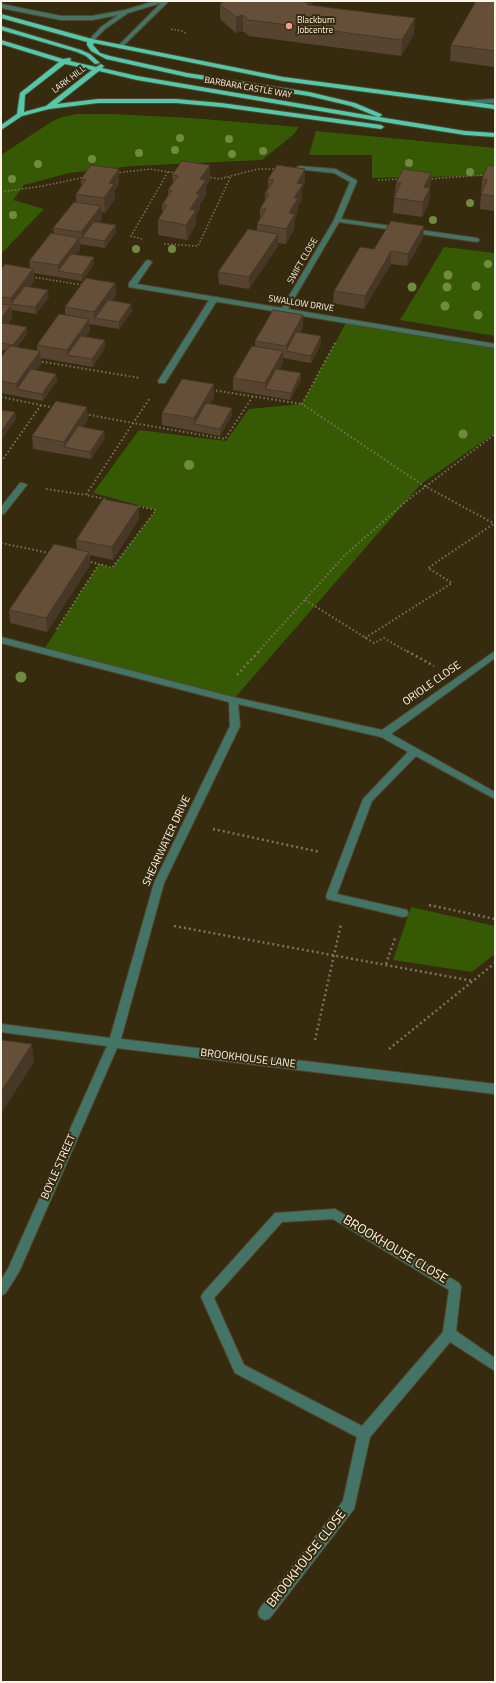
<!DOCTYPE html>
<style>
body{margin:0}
#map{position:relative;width:496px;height:1683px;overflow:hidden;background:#362a0f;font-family:"Titillium Web",sans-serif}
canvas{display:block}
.frame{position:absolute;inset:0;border:2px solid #fcf4e4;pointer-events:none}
</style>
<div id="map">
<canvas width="496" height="1683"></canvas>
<div class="frame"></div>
</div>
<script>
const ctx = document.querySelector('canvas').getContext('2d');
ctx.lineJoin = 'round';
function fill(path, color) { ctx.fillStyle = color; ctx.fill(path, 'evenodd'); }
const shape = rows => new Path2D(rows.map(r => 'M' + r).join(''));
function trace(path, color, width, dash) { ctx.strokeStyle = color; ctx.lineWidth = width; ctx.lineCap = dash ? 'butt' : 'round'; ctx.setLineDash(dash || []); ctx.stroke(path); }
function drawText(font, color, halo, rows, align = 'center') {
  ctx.font = font + ' "Titillium Web",sans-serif'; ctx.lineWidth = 4; ctx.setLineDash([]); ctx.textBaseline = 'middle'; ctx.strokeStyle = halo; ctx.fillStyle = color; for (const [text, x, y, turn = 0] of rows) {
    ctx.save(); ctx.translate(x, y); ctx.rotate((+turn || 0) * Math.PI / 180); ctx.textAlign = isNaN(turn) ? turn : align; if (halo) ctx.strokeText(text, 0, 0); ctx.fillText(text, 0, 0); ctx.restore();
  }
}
fill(shape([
 [77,114,110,114,191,118,299,127,293,135,262,160,132,166,69,173,24,185,13,200,44,209,1,254,1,155,51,122,62,117],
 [316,131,495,148,495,177,485,176,372,178,372,155,309,155],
 [444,247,495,253,495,336,400,320],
 [347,321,495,346,495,433,421,484,233,700,43,651,99,564,112,568,156,510,93,493,139,430,226,441,249,409,302,404],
 [411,907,495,926,495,954,472,972,393,960]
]), '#365a04');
const service = shape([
 [211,297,217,297,218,299,165,383,159,383,158,381,211,297]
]);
const minor = shape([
 [155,1,169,1,120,49,117,47,161,3,128,13,105,29,91,43,88,41,101,27,118,15,92,20,61,20,1,8,1,4,61,16,92,16,125,10,155,1],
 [495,99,495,103,461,105,458,103,461,101,495,99],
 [299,166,335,169,356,180,357,181,341,219,477,238,480,240,477,242,339,222,288,309,495,344,495,348,129,287,129,283,146,261,148,260,152,262,137,284,282,308,334,220,350,182,334,173,297,169,296,168,299,166],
 [20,483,23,483,27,485,4,514,1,514,1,507,20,483],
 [1,637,233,697,382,730,495,651,495,658,391,734,495,792,495,799,416,756,372,801,337,894,407,910,408,913,407,916,403,917,331,900,327,899,326,896,363,799,408,752,381,737,238,704,240,726,164,883,121,1039,495,1084,495,1094,117,1048,19,1272,5,1294,1,1295,1,1280,8,1269,107,1046,1,1032,1,1024,110,1038,154,883,230,726,229,702,1,643,1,637],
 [335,1209,459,1283,461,1287,456,1331,495,1358,495,1371,450,1342,370,1437,354,1509,270,1618,265,1620,260,1618,258,1613,260,1608,343,1501,357,1437,235,1373,201,1297,203,1293,275,1213,335,1209],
 [333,1219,449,1290,443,1332,362,1426,244,1365,214,1298,282,1222,333,1219]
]);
const trunk = shape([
 [1,14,92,39,283,77,495,105,495,109,283,81,94,43,93,45,100,53,110,56,187,73,309,92,355,103,381,114,382,115,379,117,465,131,495,133,495,137,465,135,396,124,137,80,99,71,57,104,98,99,176,99,221,103,381,125,384,127,381,129,221,107,176,103,98,103,49,109,22,116,1,130,1,125,17,114,20,93,59,62,1,44,1,40,63,59,70,58,71,59,70,61,96,67,101,64,104,66,102,68,137,76,378,117,351,106,309,96,187,77,106,59,91,51,87,45,87,42,1,18,1,14],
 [65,64,92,70,46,106,24,112,25,95,65,64],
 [1,26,81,50,90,54,100,63,95,64,86,56,77,52,1,30,1,26]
]);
trace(service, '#52462d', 2);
trace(minor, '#52462d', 2);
trace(trunk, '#52462d', 2);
trace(shape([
 [171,29,182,31,187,34],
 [116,173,150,169,176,173],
 [207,177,219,179,258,169,277,169],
 [428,179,485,175],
 [378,180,401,179],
 [1,192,43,186,85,177],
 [142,239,131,236,168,172],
 [164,244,198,246,231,176],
 [32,277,83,285]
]), '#7d735c', 1.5, [1.5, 2]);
trace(shape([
 [335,343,302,404,421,484,495,524],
 [38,361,140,378],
 [212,390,302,404],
 [1,397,55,408],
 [85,414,133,423,150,398],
 [1,462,41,405],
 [46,489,86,495],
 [105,499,86,495,133,423,225,439,253,396],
 [1,543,49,553],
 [87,561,99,564],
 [305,600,374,643,384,638,408,652],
 [57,629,99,564,112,568,156,510,137,506],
 [365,638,452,583,428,568,495,523],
 [258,652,345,555,409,499,495,434]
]), '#7d735c', 2, [1.5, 2.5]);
trace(shape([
 [407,651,434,666],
 [237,675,259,651],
 [213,829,320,852],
 [429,905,495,919],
 [174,926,473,981],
 [386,964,395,938],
 [315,1040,341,924],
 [389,1049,495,963]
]), '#7d735c', 2.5, [2, 3]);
fill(service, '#447465');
fill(minor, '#447465');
fill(trunk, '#52c9aa');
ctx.fillStyle = '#708a40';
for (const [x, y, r] of [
 [180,138,4],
 [229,139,4],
 [175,150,4],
 [263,151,4],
 [139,153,4],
 [232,154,4],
 [92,159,4],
 [409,163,4],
 [38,164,4],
 [470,172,4],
 [12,179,4],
 [470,203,4],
 [13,215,4],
 [433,220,4],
 [136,249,4],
 [172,249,4],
 [488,264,4],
 [448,275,4.5],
 [476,286,4.5],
 [412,287,4.5],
 [447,287,4.5],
 [445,306,4.5],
 [478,315,4.5],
 [463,434,4.5],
 [189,465,5],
 [21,677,5.5]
]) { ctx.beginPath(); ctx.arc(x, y, r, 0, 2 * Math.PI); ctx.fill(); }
fill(shape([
 [495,1,495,67,450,61,451,45],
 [221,2,312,5,414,34,401,56,249,36,243,31,236,33,220,19,220,4,221,4],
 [495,166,495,211,480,209,482,179],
 [119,169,119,184,114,191,115,199,105,213,101,212,102,218,99,222,116,225,116,232,105,248,79,244,80,250,76,255,94,264,82,281,34,273,34,281,30,287,49,297,36,314,12,310,12,318,8,324,27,327,27,334,17,347,37,351,37,345,65,315,65,307,115,283,116,295,112,301,132,311,119,329,89,324,90,331,86,337,105,340,105,347,93,367,41,358,41,364,36,370,56,374,57,381,43,401,1,393,1,357,6,351,1,350,1,269,30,269,29,261,54,234,53,228,76,202,76,194,81,186,81,179],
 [305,169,305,184,302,188,302,199,298,206,297,213,295,218,294,229,286,244,278,243,278,246,249,289,219,284,218,272,257,230,257,224,260,219,260,209,265,200,265,193,268,189,268,179],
 [431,173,429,203,422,217,393,213,396,183],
 [172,175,210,180,206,186,206,195,200,204,200,209,196,216,196,225,187,240,158,235,158,220,162,214,162,205,168,195,168,190,173,183],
 [423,238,407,266,391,264,364,309,333,303,334,291,374,249],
 [303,315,303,327,300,333,321,344,311,363,283,358,283,363,279,369,301,380,290,400,233,390,233,378,255,346,255,341],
 [214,397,210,404,232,415,220,436,162,425,162,413],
 [88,419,83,427,105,438,91,459,33,449,32,436],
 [139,506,139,519,113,560,90,555,90,565,47,632,10,623,9,610,77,549,76,540]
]), '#574430');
fill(shape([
 [311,1,313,1,312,16,305,2],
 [243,15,243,31,236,33,236,17],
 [415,18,414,34,401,56,402,40],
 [210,165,210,180,206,186,206,195,200,204,200,209,196,216,196,225,187,240,186,225,190,209,196,194,200,179],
 [119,169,119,184,114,191,115,199,105,213,104,198,109,183],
 [305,169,305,184,302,188,302,199,298,206,297,213,295,218,294,229,286,244,286,229,289,213,294,198,297,183],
 [431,173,429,203,422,217,424,187],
 [101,206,102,218,87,238,82,237,82,244,81,232],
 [116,225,116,232,105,248,104,241],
 [424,226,423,238,407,266,408,254],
 [278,234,278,246,249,289,249,277],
 [79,238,80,250,63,272,58,271,59,278,58,265],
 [391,251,391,264,364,309,365,296],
 [94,257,94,264,82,281,82,275],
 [33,269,34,281,17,304,11,304,11,298],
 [115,283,116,295,100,318,95,318,95,325,94,312],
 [48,290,49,297,36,314,35,307],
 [131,304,132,311,119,329,119,322],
 [11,305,12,318,1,333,1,319],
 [303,315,303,327,289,352,286,351,286,346],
 [89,319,90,331,72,356,67,355,67,350],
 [27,327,27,334,13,352,13,345],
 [321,336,321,344,311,363,311,356],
 [105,340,105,347,93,367,92,359],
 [40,351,41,364,22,390,17,389,18,396,16,384],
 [283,351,283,363,269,389,265,389,265,383],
 [301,373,301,380,290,400,291,393],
 [56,374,57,381,43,401,42,394],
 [214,384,214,397,198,425,194,424,194,431,194,418],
 [87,407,88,419,69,448,64,447,64,442],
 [232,408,232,415,220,436,220,429],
 [15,412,16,419,1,441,1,432],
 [104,431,105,438,91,459,90,452],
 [139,506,139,519,113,560,112,547],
 [89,552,90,565,47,632,46,618],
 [32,1044,34,1062,1,1114,1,1092]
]), '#473727');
const building = shape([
 [222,1,311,1,305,2,308,5,415,18,402,40,249,20,243,15,236,17,220,4,223,3,221,2,222,1],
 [476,1,495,1,495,51,451,45,476,1],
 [182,161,210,165,200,179,206,180,196,194,200,194,190,209,196,210,186,225,158,220,167,205,162,205,172,190,168,190,178,176,172,175,182,161],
 [91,165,119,169,109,183,114,184,104,198,76,194,86,180,81,179,91,165],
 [277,165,305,169,297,183,303,184,294,198,298,198,289,213,295,214,286,229,257,224,266,209,260,209,269,194,265,193,274,180,268,179,277,165],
 [488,165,495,166,495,196,481,194,487,180,482,179,488,165],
 [403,169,431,173,424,187,430,188,423,202,394,198,401,183,396,183,403,169],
 [74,202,101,206,81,232,53,228,74,202],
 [391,221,424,226,408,254,391,251,365,296,334,291,360,247,374,249,391,221],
 [94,222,116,225,104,241,82,237,94,222],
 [248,229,278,234,249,277,218,272,248,229],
 [51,233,79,238,58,265,29,261,51,233],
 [71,254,94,257,82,275,58,271,71,254],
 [5,264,33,269,11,298,1,297,1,269,5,264],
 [86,278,115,283,94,312,65,307,86,278],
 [25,286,48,290,35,307,11,304,25,286],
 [108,300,131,304,119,322,95,318,108,300],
 [1,304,11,305,1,319,1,304],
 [273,310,303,315,286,346,255,341,273,310],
 [59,314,89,319,67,350,37,345,59,314],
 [3,323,27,327,13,345,1,343,1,325,3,323],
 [296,332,321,336,311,356,286,351,296,332],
 [81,336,105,340,92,359,67,355,81,336],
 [10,346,40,351,16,384,1,381,1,357,10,346],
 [252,346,283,351,265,383,233,378,252,346],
 [31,369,56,374,42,394,17,389,31,369],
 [276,369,301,373,291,393,265,389,276,369],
 [182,379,214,384,194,418,162,413,182,379],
 [56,401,87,407,64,442,32,436,56,401],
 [206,403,232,408,220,429,194,424,206,403],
 [1,410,15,412,1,432,1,410],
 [78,426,104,431,90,452,64,447,78,426],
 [103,499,139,506,112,547,76,540,103,499],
 [54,544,89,552,46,618,9,610,54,544],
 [1,1040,32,1044,1,1092,1,1040]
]);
fill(building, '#654f38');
trace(building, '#473727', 1);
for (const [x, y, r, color] of [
 [289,26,4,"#f59d8d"]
]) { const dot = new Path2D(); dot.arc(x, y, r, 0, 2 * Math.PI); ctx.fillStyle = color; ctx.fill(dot); trace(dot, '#362a0f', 1.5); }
drawText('9px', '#fcf4e4', '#362a0f', [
 ["Blackburn",297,21],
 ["Jobcentre",297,31]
], 'left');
drawText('9px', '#fcf4e4', '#362a0f', [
 ["LARK HILL",69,80,-37],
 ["BARBARA CASTLE WAY",248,88,10],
 ["SWIFT CLOSE",303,261,-60],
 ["SWALLOW DRIVE",301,304,9]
]);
drawText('11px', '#fcf4e4', '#362a0f', [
 ["ORIOLE CLOSE",432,684,-35],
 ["SHEARWATER DRIVE",167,841,-65],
 ["BROOKHOUSE LANE",248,1059,7],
 ["BOYLE STREET",59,1167,-66]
]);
drawText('13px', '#fcf4e4', '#362a0f', [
 ["BROOKHOUSE CLOSE",395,1250,31],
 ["BROOKHOUSE CLOSE",307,1559,-52]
]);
</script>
